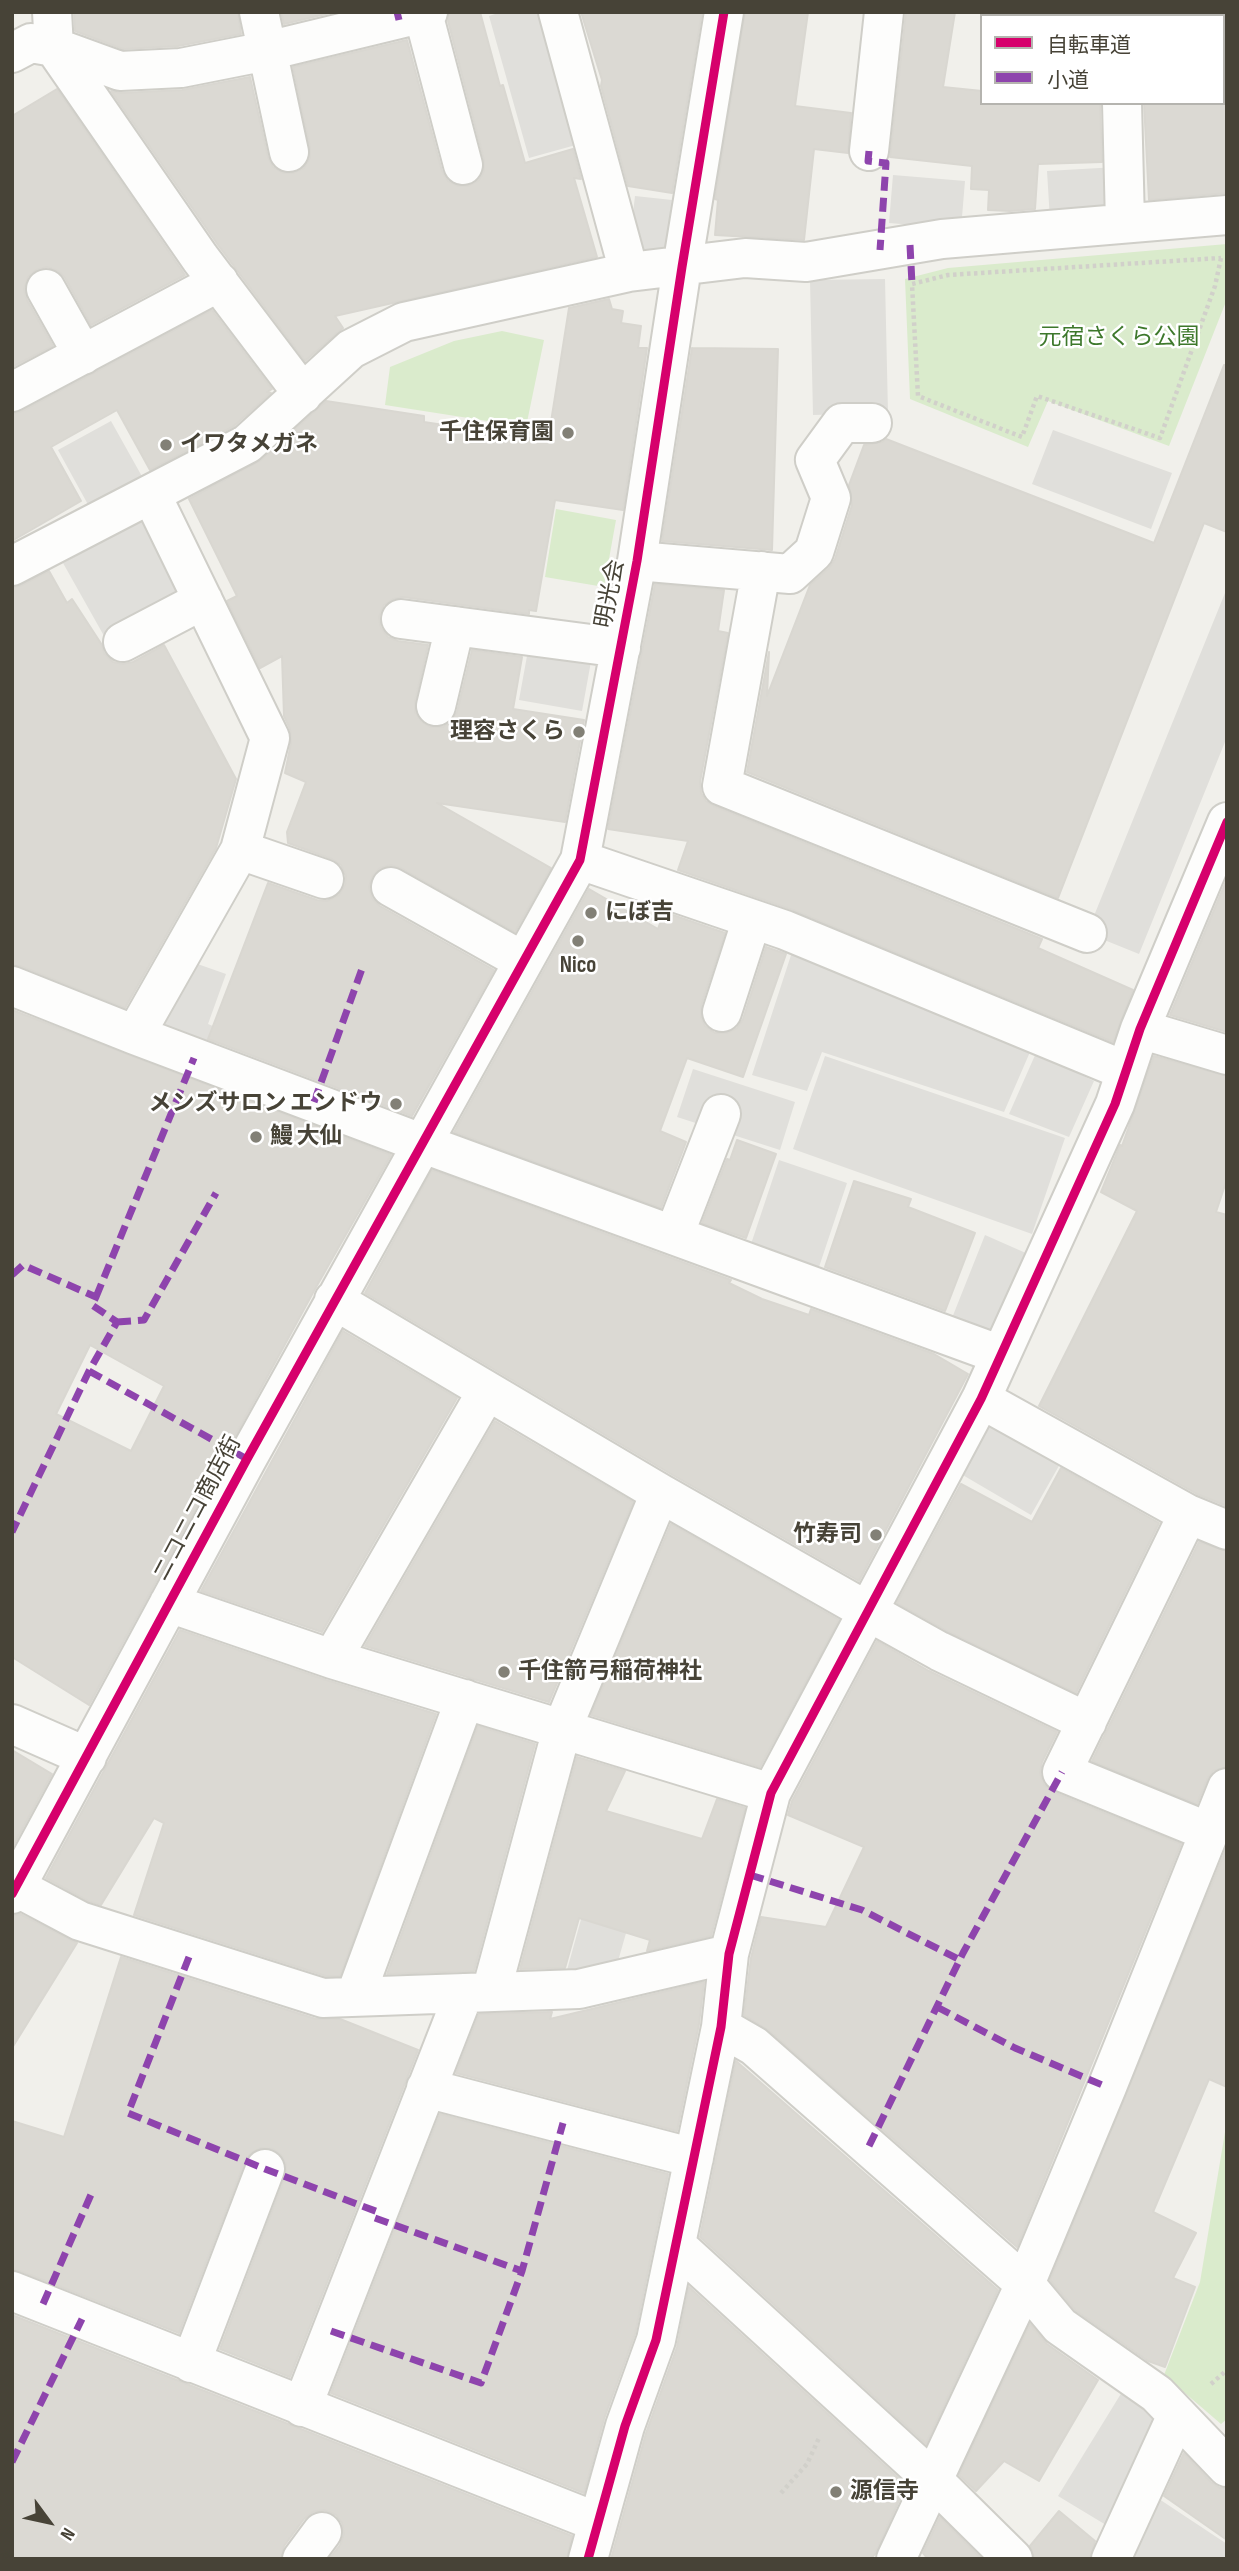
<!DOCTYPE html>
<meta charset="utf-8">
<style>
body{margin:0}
#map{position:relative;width:1239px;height:2571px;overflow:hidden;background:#f1f0eb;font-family:"Sofia Sans Condensed","Noto Sans JP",sans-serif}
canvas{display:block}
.frame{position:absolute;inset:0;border:14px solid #474337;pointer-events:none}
.legend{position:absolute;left:980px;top:14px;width:245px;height:91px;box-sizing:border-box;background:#fff;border:2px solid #b5b4af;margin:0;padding:9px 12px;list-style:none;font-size:21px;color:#474337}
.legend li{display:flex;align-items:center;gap:14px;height:35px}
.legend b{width:35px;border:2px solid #b5b4af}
.north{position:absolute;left:14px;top:2487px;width:70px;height:70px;-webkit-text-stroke:5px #fff;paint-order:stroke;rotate:123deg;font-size:19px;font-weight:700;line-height:28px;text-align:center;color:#474337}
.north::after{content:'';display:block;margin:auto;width:24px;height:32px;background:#474337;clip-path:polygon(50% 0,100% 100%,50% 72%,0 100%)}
</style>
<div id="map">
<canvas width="1239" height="2571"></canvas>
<div class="frame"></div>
<ul class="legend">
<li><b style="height:9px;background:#d6006c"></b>自転車道</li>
<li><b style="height:9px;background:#8e44ad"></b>小道</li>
</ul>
<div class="north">N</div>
</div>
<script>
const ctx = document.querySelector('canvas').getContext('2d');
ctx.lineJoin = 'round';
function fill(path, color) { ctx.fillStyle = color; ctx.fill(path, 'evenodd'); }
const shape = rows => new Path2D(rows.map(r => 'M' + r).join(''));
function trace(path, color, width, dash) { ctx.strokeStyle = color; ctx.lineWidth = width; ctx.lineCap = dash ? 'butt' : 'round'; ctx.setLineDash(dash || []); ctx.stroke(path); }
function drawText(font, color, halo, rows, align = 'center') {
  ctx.font = font + ' "Sofia Sans Condensed","Noto Sans JP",sans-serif'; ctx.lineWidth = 5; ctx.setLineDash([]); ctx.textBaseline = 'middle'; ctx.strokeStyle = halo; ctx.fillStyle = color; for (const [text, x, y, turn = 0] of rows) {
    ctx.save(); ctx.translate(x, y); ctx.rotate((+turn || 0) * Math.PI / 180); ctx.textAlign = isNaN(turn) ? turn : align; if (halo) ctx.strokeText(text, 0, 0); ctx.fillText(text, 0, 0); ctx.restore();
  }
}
fill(shape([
 [1227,244,1227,299,1169,446,1048,401,1028,447,910,399,905,279,948,268],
 [502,331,544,340,526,427,385,405,390,367,454,341],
 [556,509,616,520,604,587,545,577],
 [1225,2132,1227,2419,1221,2424,1164,2375,1200,2282]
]), '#daebcc');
fill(shape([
 [501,12,546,12,583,143,529,158,489,16],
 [1117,167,1120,215,1050,220,1047,171],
 [893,175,965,181,961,229,889,223],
 [635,196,672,200,665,252,629,247],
 [885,279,888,413,813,415,810,280],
 [111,421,144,480,91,510,58,450],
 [1053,430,1172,473,1151,529,1032,484],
 [148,516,192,596,108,643,63,563],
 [1225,593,1227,737,1139,954,1087,933],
 [529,645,592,656,582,711,519,700],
 [793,949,1030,1052,1004,1112,822,1052,807,1091,752,1075],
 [189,961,226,974,208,1024,220,1029,211,1052,161,1033],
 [1036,1053,1094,1081,1069,1137,1009,1114],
 [825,1056,1065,1138,1032,1234,793,1149],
 [693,1069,795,1102,780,1150,677,1117],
 [779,1160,847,1183,818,1270,750,1247],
 [985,1235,1028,1254,993,1339,950,1323],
 [990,1423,1060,1464,1031,1515,961,1474],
 [593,1876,639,1888,614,1975,564,1981],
 [1122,2392,1169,2421,1106,2525,1058,2496],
 [1153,2495,1227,2544,1227,2559,1123,2559]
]), '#e0dfdb');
const building = shape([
 [74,12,238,12,241,34,178,46,123,49,75,31,74,12],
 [281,12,334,12,284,24,281,12],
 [449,12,480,12,500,86,503,85,525,163,573,149,581,179,574,178,597,257,335,316,343,328,305,361,218,245,111,91,121,93,182,90,250,77,268,157,273,167,283,173,293,173,304,168,310,158,310,148,293,67,407,40,442,171,448,181,458,186,468,186,479,180,484,171,484,160,448,21,449,12],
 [581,12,702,12,672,193,628,186,601,86,602,80,581,12],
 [745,12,808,12,795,106,851,113,848,153,814,149,804,240,715,235,718,200,715,199,745,12],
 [906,12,955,12,943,87,982,91,982,103,1100,103,1102,162,1038,164,1035,209,1010,211,988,210,989,190,971,189,972,166,890,157,906,12],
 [57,89,185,275,91,325,65,278,58,271,47,267,36,270,28,277,24,289,27,300,53,346,12,367,12,116,57,89],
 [1144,103,1227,103,1227,193,1149,200,1144,103],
 [609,299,612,309,623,311,621,323,641,326,638,348,647,348,623,510,555,500,536,611,529,610,529,614,403,597,393,599,384,605,379,617,381,628,388,637,398,641,428,645,415,702,415,712,421,721,430,727,443,727,451,721,457,712,472,650,522,657,513,709,584,720,565,822,437,803,551,868,515,932,401,868,391,865,380,868,372,877,369,887,372,898,380,906,494,970,412,1116,208,1039,268,883,317,900,327,901,339,895,345,885,346,876,341,865,332,859,288,843,287,832,306,782,285,773,291,743,290,729,284,716,282,656,260,668,227,601,237,596,189,499,261,460,326,401,424,416,424,422,548,441,569,308,609,299],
 [212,310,272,389,267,392,271,393,234,426,150,470,117,410,51,447,81,501,12,541,12,414,22,411,212,310],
 [692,348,778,349,772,550,662,541,692,348],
 [1224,365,1227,365,1227,532,1204,523,1058,898,747,772,769,652,767,696,810,585,829,568,835,559,852,505,849,485,864,445,882,442,886,439,1154,543,1224,365],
 [49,571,67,603,72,599,102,645,104,653,113,662,123,664,133,662,164,645,236,779,216,848,125,1008,20,966,12,965,12,588,22,585,49,571],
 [655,584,724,590,718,631,728,633,700,782,701,793,706,801,714,806,1042,939,1038,948,1133,990,1113,1042,793,910,678,870,688,841,608,829,655,584],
 [1227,879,1227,1032,1170,1015,1227,879],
 [589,889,658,929,664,912,725,933,701,1006,701,1017,705,1026,715,1033,727,1033,737,1028,743,1019,766,947,786,954,743,1077,687,1058,660,1131,686,1142,661,1208,454,1132,589,889],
 [12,1010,391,1155,315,1289,89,1705,12,1657,12,1010],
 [90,1345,164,1386,131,1451,56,1414,90,1345],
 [1154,1056,1227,1076,1227,1179,1216,1212,1227,1215,1227,1506,1197,1494,1039,1406,1137,1211,1101,1192,1120,1145,1122,1146,1154,1056],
 [737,1140,776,1154,746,1238,702,1223,727,1159,730,1160,737,1140],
 [432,1170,731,1280,729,1283,762,1299,809,1315,811,1309,934,1354,968,1374,859,1581,671,1474,365,1293,432,1170],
 [854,1181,911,1199,908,1207,975,1233,945,1311,825,1267,854,1181],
 [343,1331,457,1398,322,1632,201,1591,343,1331],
 [495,1421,633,1502,549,1702,365,1646,495,1421],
 [1061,1468,1159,1523,1076,1693,949,1632,897,1603,961,1484,1032,1522,1061,1468],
 [671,1524,839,1620,760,1767,591,1715,671,1524],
 [1199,1542,1227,1551,1227,1767,1213,1771,1207,1780,1197,1804,1092,1761,1199,1542],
 [180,1630,326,1680,436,1714,340,1976,326,1976,134,1915,164,1823,154,1818,101,1905,88,1901,46,1878,180,1630],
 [877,1641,929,1671,1057,1732,1042,1762,1040,1773,1044,1784,1053,1792,1181,1844,1017,2247,768,2030,744,2015,751,1958,761,1917,826,1927,864,1847,788,1815,792,1801,877,1641],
 [478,1726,535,1744,474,1971,387,1974,478,1726],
 [12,1750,52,1774,12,1848,12,1750],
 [577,1757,625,1771,606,1811,702,1839,717,1799,745,1808,711,1936,647,1951,650,1940,579,1918,565,1968,520,1969,577,1757],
 [1227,1847,1227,2087,1209,2079,1153,2212,1196,2233,1173,2278,1195,2287,1165,2367,1148,2361,1075,2310,1050,2280,1227,1847],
 [20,1914,77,1943,12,2048,12,1916,20,1914],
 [121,1957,316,2019,340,2019,418,2050,290,2377,220,2349,285,2177,286,2165,281,2155,273,2149,261,2148,251,2153,245,2161,179,2333,20,2271,12,2270,12,2121,64,2137,121,1957],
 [704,1982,699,2024,677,2131,456,2073,479,2014,552,2012,550,2019,704,1982],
 [736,2061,998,2290,926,2444,700,2237,736,2061],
 [440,2114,668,2174,635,2334,604,2419,584,2493,331,2393,440,2114],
 [689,2287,906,2485,875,2554,871,2559,611,2559,646,2433,677,2347,689,2287],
 [12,2315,572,2536,567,2559,329,2559,340,2545,344,2534,342,2523,336,2515,324,2510,313,2512,304,2519,284,2546,281,2559,12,2559,12,2315],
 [1030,2324,1047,2344,1098,2380,1039,2481,1004,2461,976,2491,959,2475,1030,2324],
 [1184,2453,1211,2482,1220,2488,1227,2488,1227,2540,1164,2496,1184,2453],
 [1059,2511,1095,2541,1090,2559,1034,2559,1030,2546,1059,2511],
 [940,2517,982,2559,928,2559,923,2553,940,2517]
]);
fill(building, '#dbd9d3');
trace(building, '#d9d7d1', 2);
const minor = shape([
 [52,12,54,47,200,258,303,394],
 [259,12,289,152],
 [558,12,629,272,745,258,806,262,942,239,1227,215],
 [1120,12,1121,16],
 [423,13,463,165],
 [12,53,31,43,54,47,120,71,181,68,267,51,428,12],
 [1122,103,1125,223],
 [869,151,884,12],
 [46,289,83,355],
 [12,392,219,282],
 [637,561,790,574,814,552,831,498,815,460,842,423,872,423],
 [12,566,247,444,351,349,404,322,629,272],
 [761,571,722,786,1087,933],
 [401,619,621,648],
 [123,642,203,600],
 [436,706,455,626],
 [240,850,324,879],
 [580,860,785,930,1126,1071],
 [391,887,523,961],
 [12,986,135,1035,421,1143,1001,1355],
 [722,1012,752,919],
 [1140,1029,1227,1055],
 [135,1035,240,850,270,738,151,494],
 [674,1235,721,1114],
 [334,1300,660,1493,869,1612,939,1651,1087,1722],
 [981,1399,1188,1514,1227,1530],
 [1188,1514,1062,1772,1209,1832],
 [169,1603,332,1659,771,1793],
 [332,1659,487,1391],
 [12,1724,87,1757],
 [16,1887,80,1921,323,1998,579,1989,729,1954],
 [12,1894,247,1459,580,860,637,561,682,267,724,12],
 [491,1992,562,1729,660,1493],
 [355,1997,465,1699],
 [721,2027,754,2046,1025,2284,1060,2326,1157,2394,1227,2467],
 [426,2088,694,2158],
 [677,2246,932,2479,1013,2559],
 [12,2291,597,2522],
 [191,2363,265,2169],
 [302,2407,464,1993],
 [302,2559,322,2532],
 [588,2559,625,2426,656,2340,721,2027,729,1954,771,1793,981,1399,1115,1104,1140,1029,1227,822],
 [896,2559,1025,2284,1107,2087,1227,1788],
 [1111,2559,1177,2415]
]);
trace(minor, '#cfcec8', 42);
trace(shape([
 [1221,258,1215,286,1160,438,1037,396,1022,437,918,396,912,284,948,275,1221,258],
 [1211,2384,1227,2370],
 [781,2493,807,2464,819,2438]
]), '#d1d0ca', 4.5, [3.5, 3.5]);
trace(minor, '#fdfdfc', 38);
trace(shape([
 [397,12,399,20],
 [869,151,868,161,886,163,880,250],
 [910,245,912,284],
 [314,1102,363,966],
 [12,1275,23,1265,96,1297,92,1305,117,1322,89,1371,12,1532],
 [96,1297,194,1058],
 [117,1322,144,1320,216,1193],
 [89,1371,247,1459],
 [750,1875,862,1910,960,1960],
 [189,1957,128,2113,265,2169,378,2212],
 [937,2007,1015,2048,1107,2087],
 [869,2146,963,1953,1062,1772],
 [375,2218,522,2271],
 [43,2304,93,2190],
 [331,2331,481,2383,522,2271,563,2123],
 [12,2462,82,2319]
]), '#8e44ad', 7, [14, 7]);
trace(shape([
 [12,1894,247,1459,580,860,637,561,682,267,724,12],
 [588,2559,625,2426,656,2340,721,2027,729,1954,771,1793,981,1399,1115,1104,1140,1029,1227,822]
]), '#d6006c', 9);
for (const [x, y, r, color] of [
 [568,433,7,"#828076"],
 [166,445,7,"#828076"],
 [579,732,7,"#828076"],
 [591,913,7,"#828076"],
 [578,941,7,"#828076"],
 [396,1104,7,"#828076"],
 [256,1137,7,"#828076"],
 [876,1535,7,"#828076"],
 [504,1672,7,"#828076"],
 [836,2492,7,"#828076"]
]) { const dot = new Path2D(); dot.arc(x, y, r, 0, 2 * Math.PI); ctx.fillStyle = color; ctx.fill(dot); trace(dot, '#fff', 2.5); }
drawText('23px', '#3d782b', '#fff', [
 ["元宿さくら公園",1119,338]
]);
drawText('bold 23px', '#474337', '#fff', [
 ["千住保育園",554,433,"right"],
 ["イワタメガネ",180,445],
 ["理容さくら",565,732,"right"],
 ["にぼ吉",605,913],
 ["Nico",578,966,"center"],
 ["メンズサロン エンドウ",382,1104,"right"],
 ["鰻 大仙",270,1137],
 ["竹寿司",862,1535,"right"],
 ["千住箭弓稲荷神社",518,1672],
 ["源信寺",850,2492]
], 'left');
drawText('23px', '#474337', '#fff', [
 ["明光会",611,594,-79],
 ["ニコニコ商店街",198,1509,-62]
]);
</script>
